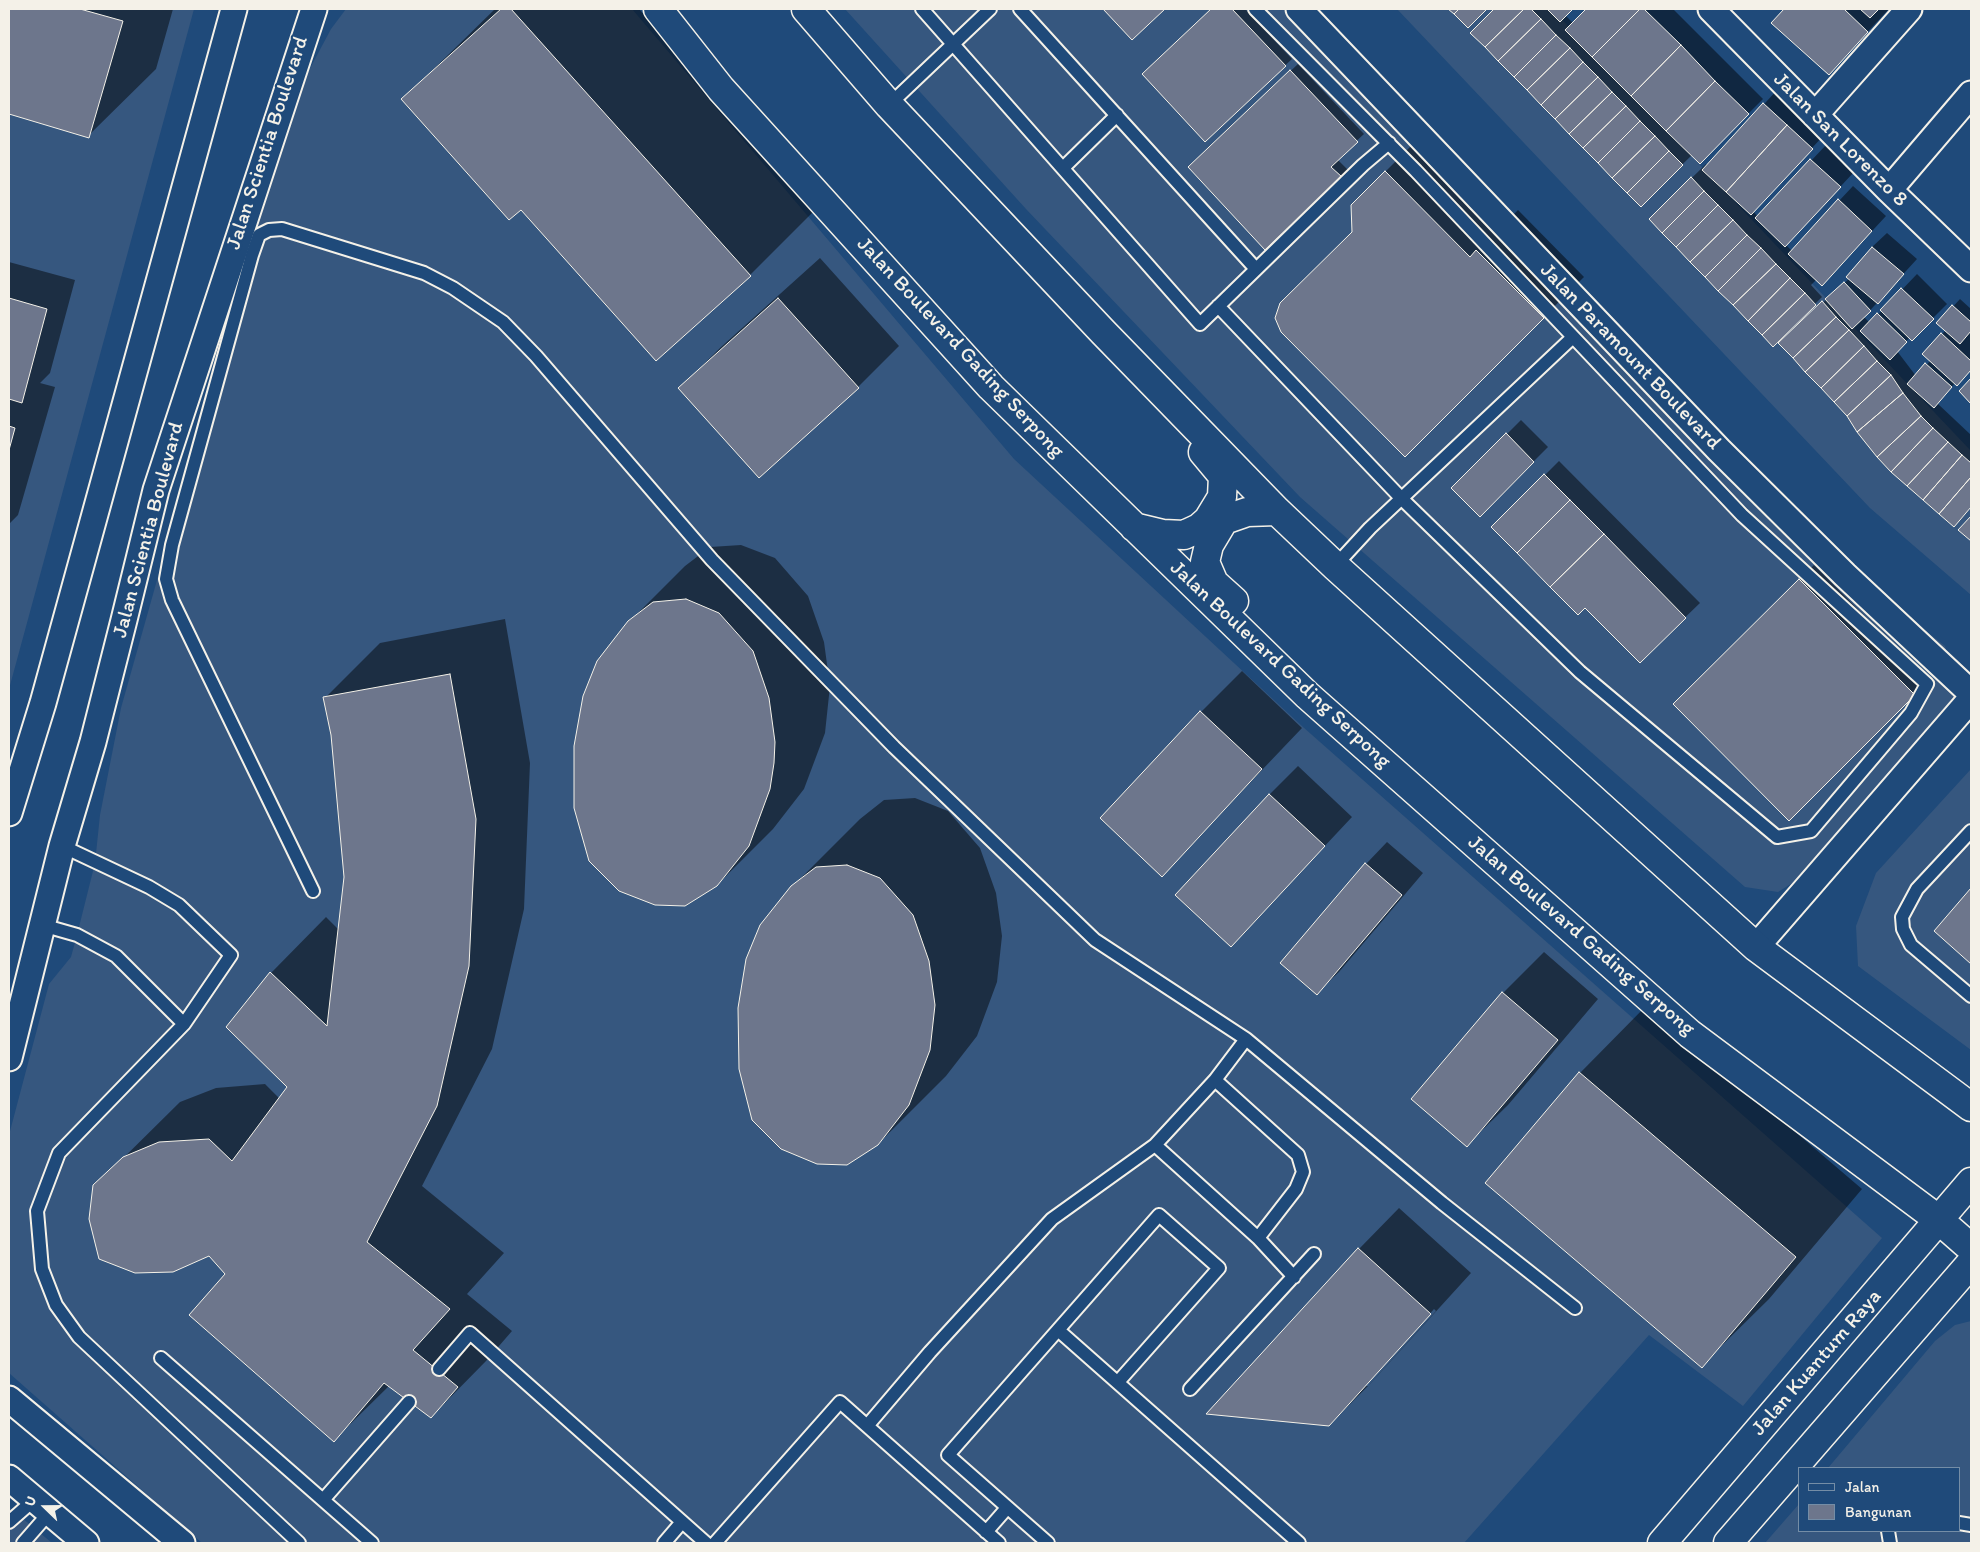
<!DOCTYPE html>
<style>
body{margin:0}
#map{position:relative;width:1980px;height:1552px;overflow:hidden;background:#1f4a7a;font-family:Itim,sans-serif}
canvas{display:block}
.frame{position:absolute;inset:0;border:10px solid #f4f1e8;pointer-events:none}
.legend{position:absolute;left:1798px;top:1467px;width:162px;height:65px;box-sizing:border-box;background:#1f4a7a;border:1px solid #748da6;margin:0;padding:6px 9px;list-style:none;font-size:15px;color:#f4f1e8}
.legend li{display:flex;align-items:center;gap:10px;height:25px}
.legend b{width:25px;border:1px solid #748da6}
.north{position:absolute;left:20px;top:1482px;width:50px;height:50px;-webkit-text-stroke:4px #1f4a7a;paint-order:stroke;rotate:292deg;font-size:14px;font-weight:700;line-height:20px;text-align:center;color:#f4f1e8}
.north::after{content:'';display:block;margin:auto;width:18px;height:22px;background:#f4f1e8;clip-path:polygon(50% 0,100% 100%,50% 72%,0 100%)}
</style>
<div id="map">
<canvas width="1980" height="1552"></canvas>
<div class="frame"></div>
<ul class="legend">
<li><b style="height:6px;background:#1f4a7a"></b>Jalan</li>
<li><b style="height:14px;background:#6d768c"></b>Bangunan</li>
</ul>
<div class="north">U</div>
</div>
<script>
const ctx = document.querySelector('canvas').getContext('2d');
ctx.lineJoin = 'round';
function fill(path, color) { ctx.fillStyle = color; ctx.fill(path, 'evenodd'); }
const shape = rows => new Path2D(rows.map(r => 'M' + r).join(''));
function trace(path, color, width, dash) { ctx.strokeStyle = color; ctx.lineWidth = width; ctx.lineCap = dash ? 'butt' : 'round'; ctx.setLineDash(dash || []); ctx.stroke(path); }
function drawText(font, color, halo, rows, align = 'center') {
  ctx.font = font + ' Itim,sans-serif'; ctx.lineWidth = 4.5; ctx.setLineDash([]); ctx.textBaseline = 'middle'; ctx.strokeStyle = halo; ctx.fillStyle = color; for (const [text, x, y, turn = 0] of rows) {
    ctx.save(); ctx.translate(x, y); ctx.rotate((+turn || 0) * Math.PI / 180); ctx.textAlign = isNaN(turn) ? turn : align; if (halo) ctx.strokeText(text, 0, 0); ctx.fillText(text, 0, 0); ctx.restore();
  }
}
fill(shape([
 [9,9,194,9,9,689],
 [346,9,632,9,1014,459,1303,727,1882,1238,1743,1406,1649,1335,1464,1543,202,1543,9,1373,9,1135,49,984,71,957,77,935,95,863,100,815,121,708,291,104,331,29],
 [845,9,1302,9,1832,558,1945,646,1960,698,1802,877,1778,892,1745,887,1300,497,1026,209],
 [1397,9,1552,9,1971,451,1971,595,1870,508],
 [1971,769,1971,1050,1858,966,1856,926,1876,873],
 [1971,1321,1971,1543,1765,1543,1799,1504,1799,1531,1959,1531,1959,1468,1828,1468,1935,1341,1955,1325],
 [9,1507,52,1543,9,1543]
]), '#36577f');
fill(shape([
 [9,9,173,9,156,69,88,136,9,113],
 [495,9,639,9,817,208,750,275,521,208,403,99],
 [1105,9,1163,9,1132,38],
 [1212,9,1245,9,1292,59,1205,140,1144,74],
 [1496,9,1571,9,1565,15,1573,23,1588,9,1673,9,1763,99,1700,162,1692,155,1641,205,1472,33],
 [1786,9,1889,9,1829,73,1773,23],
 [1298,64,1364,134,1337,159,1348,170,1341,177,1189,167],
 [1778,89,1826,133,1753,211,1758,217,1826,145,1854,172,1786,245,1792,251,1853,186,1886,216,1836,270,1817,279,1811,285,1822,297,1773,345,1650,219,1706,164,1708,165],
 [1426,131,1511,217,1518,210,1584,277,1405,455,1353,232,1352,205],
 [1887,233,1917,259,1864,317,1870,323,1917,274,1947,304,1912,339,1910,337,1897,351,1916,376,1931,360,1923,354,1946,330,1938,323,1960,299,1971,309,1971,370,1957,384,1955,383,1937,403,1971,435,1971,507,1954,525,1794,329,1850,278,1872,247],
 [820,258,899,346,858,387,680,388,721,347],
 [9,262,75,280,50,373,40,383,55,387,18,515,9,524],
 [1521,420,1548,447,1480,515,1453,488],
 [1559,461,1700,603,1640,661,1585,606,1493,527],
 [741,545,775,558,808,596,824,642,830,686,825,733,804,789,773,829,717,885,629,622,685,566,710,547],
 [1814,565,1928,680,1789,819,1675,704],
 [505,619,530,763,524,909,492,1049,422,1186,504,1253,467,1294,512,1331,486,1361,431,1417,390,1385,334,1440,227,1274,209,1254,95,1186,180,1102,216,1088,265,1084,280,1099,289,1087,227,1027,271,973,326,917,339,930,345,877,332,735,325,698,380,643],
 [1242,671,1302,728,1162,875,1201,712],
 [1298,766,1352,817,1231,946,1269,795],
 [915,798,948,811,980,848,996,893,1002,936,997,982,977,1036,946,1076,878,1144,792,887,860,819,884,800],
 [1387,842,1423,873,1339,972,1317,993,1366,864],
 [1971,890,1971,962,1935,931],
 [1544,952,1598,999,1508,1105,1467,1145,1413,1099,1503,993],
 [1647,1005,1862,1189,1769,1299,1701,1366,1486,1183,1580,1073],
 [1399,1208,1471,1273,1370,1384,1329,1425,1209,1413,1359,1249],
 [1434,1309,1436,1311,1368,1386,1365,1386]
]), '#0007');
const building = shape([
 [9,9,80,9,123,21,89,138,9,114,9,9],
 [501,9,511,9,751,276,656,361,521,210,509,220,401,99,501,9],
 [1103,9,1165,9,1132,40,1103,9],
 [1211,9,1232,9,1286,66,1205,142,1142,74,1211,9],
 [1448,9,1459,9,1454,14,1448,9],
 [1459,9,1487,9,1468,28,1454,14,1459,9],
 [1494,9,1524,9,1485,47,1470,33,1494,9],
 [1524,9,1531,9,1541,19,1498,61,1485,47,1524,9],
 [1547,9,1573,9,1560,22,1547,9],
 [1586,9,1640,9,1592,57,1565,30,1586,9],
 [1640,9,1644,9,1681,45,1631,96,1592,57,1640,9],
 [1784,9,1844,9,1868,32,1829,75,1771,23,1784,9],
 [1860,9,1879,9,1870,18,1860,9],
 [1541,19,1556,35,1514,77,1498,61,1541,19],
 [1556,35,1570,48,1527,90,1514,77,1556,35],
 [1681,45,1715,81,1666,131,1631,96,1681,45],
 [1570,48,1583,62,1541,105,1527,90,1570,48],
 [1583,62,1598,77,1555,119,1541,105,1583,62],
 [1290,70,1358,142,1331,167,1342,177,1265,250,1188,167,1290,70],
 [1598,77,1612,92,1569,134,1555,119,1598,77],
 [1715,81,1749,114,1700,164,1666,131,1715,81],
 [1612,92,1626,106,1583,148,1569,134,1612,92],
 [1763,103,1787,125,1726,192,1702,170,1763,103],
 [1626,106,1640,121,1598,163,1583,148,1626,106],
 [1640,121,1655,136,1612,178,1598,163,1640,121],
 [1787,125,1813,149,1751,215,1726,192,1787,125],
 [1655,136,1669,151,1627,193,1612,178,1655,136],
 [1669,151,1683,165,1641,207,1627,193,1669,151],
 [1810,159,1841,187,1785,247,1755,218,1810,159],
 [1385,171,1470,257,1476,250,1544,318,1405,457,1281,332,1275,318,1280,303,1352,232,1351,205,1385,171],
 [1691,177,1704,191,1662,233,1649,219,1691,177],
 [1704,191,1718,205,1676,247,1662,233,1704,191],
 [1838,199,1872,231,1822,286,1788,254,1838,199],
 [1718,205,1733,220,1690,262,1676,247,1718,205],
 [1733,220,1747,235,1705,277,1690,262,1733,220],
 [1747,235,1761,248,1718,291,1705,277,1747,235],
 [1872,247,1904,274,1878,304,1846,277,1872,247],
 [1761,248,1776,264,1733,305,1718,291,1761,248],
 [1776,264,1790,278,1748,321,1733,305,1776,264],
 [1790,278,1805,293,1762,335,1748,321,1790,278],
 [1844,282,1871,311,1852,329,1825,299,1844,282],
 [1901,288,1934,319,1912,341,1880,310,1901,288],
 [1805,293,1816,305,1773,347,1762,335,1805,293],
 [9,298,47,309,22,403,9,399,9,298],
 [778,298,859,388,759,478,678,388,778,298],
 [1822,301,1836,317,1793,358,1778,343,1822,301],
 [1952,305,1971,322,1971,331,1960,344,1936,323,1952,305],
 [1877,313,1907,342,1890,360,1860,331,1877,313],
 [1836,317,1849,330,1805,372,1793,358,1836,317],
 [1849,330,1864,346,1821,388,1805,372,1849,330],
 [1941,333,1971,361,1971,370,1957,386,1922,354,1941,333],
 [1864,346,1877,361,1834,402,1821,388,1864,346],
 [1877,361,1891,375,1847,416,1834,402,1877,361],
 [1925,363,1952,387,1934,408,1907,384,1925,363],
 [1891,375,1903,393,1857,432,1847,416,1891,375],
 [1971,378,1971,404,1959,391,1971,378],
 [1903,393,1921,416,1877,457,1857,432,1903,393],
 [1921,416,1933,428,1891,472,1877,457,1921,416],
 [9,426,15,428,9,450,9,426],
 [1933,428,1948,442,1907,486,1891,472,1933,428],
 [1506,433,1534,462,1480,517,1451,488,1506,433],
 [1948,442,1962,455,1923,500,1907,486,1948,442],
 [1962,455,1971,463,1971,477,1939,514,1923,500,1962,455],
 [1544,474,1570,500,1517,553,1491,527,1544,474],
 [1971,477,1971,507,1954,527,1939,514,1971,477],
 [1570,500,1604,534,1550,587,1517,553,1570,500],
 [1971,516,1971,541,1958,530,1971,516],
 [1604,534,1686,618,1640,663,1585,608,1578,615,1550,587,1604,534],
 [1799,579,1915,695,1789,821,1673,704,1799,579],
 [686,599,719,613,753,651,769,698,775,742,774,763,770,789,749,846,717,886,685,906,655,905,619,891,589,861,574,808,574,746,583,696,597,661,628,621,653,602,686,599],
 [450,674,476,819,469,966,437,1106,367,1242,450,1309,413,1350,458,1387,431,1418,384,1383,334,1442,189,1315,225,1274,209,1256,173,1272,135,1273,99,1259,89,1219,93,1185,123,1157,159,1142,209,1139,232,1161,287,1087,226,1027,270,972,327,1026,344,877,331,735,323,697,450,674],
 [1200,711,1262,769,1162,877,1100,818,1200,711],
 [1269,794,1325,846,1231,947,1175,895,1269,794],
 [1365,863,1402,895,1317,995,1280,963,1365,863],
 [847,865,880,878,913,915,929,961,935,1005,930,1050,909,1105,878,1145,847,1165,817,1164,781,1149,752,1120,739,1069,738,1008,746,959,760,925,791,886,816,867,847,865],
 [1971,888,1971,964,1934,931,1971,888],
 [1502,992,1558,1040,1467,1147,1411,1099,1502,992],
 [1579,1072,1796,1257,1702,1368,1485,1183,1579,1072],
 [1358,1248,1431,1314,1329,1426,1206,1414,1358,1248]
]);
fill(building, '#6d768c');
trace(building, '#f4f1e8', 1);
const lane = shape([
 [922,9,1200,324,1363,165,1389,143],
 [1020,9,1256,269],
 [889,105,990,9],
 [1063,168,1117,115],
 [1218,306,1402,499,1580,672,1777,837,1811,831,1911,713,1927,684,1742,515,1416,171,1255,9],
 [1335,566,1370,528,1573,337],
 [1971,831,1917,889,1902,917,1903,929,1911,945,1971,996],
 [62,846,149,887,179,905,231,955,184,1024,59,1153,37,1211,42,1269,56,1305,79,1337,299,1543],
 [313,891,172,600,166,579,172,545,252,255,259,235,269,230,282,229,424,273,453,288,503,322,536,356,712,560,894,747,1095,940,1246,1039,1442,1203,1575,1308],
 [42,925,77,935,116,956,184,1024],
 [1215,1080,1298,1155,1303,1172,1296,1189,1258,1238],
 [1155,1145,1258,1238,1294,1277],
 [1058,1330,1299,1543],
 [161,1358,372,1543],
 [439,1369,470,1333,706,1543],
 [1190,1389,1314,1254],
 [867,1426,930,1352,1052,1219,1155,1145,1215,1080,1246,1039],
 [323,1500,409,1402],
 [9,1522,34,1500],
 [1959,1523,1971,1525],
 [1888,1531,1890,1543],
 [986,1532,1007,1508],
 [23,1543,50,1512],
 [664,1543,682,1522],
 [715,1543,840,1402,999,1543],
 [1048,1543,948,1455,1159,1215,1219,1268,1118,1382]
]);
const street = shape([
 [1299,9,1719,450,1845,575,1971,693],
 [1711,9,1889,190,1971,269],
 [1815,115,1909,9],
 [1889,190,1971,94],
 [9,813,43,703,234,9],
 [1756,947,1971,699],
 [9,1058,62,846,93,742,124,620,156,490,314,9],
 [9,1399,182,1543],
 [9,1478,86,1543]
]);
const secondary = shape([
 [658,9,721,89,991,387,1307,695,1690,1034,1939,1220,1971,1248],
 [806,9,889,105,1103,332,1277,511,1335,566,1756,947,1971,1107],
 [1134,527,1163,534,1184,535,1199,528,1208,520,1222,497,1223,476,1203,452],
 [1234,601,1214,583,1205,562,1209,545,1224,520,1247,512,1277,511],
 [1662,1543,1971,1182],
 [1728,1543,1971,1263]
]);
trace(lane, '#f4f1e8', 16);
trace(street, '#f4f1e8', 29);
trace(secondary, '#f4f1e8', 31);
trace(lane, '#1f4a7a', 12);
trace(street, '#1f4a7a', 25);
trace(secondary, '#1f4a7a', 28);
drawText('21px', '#f4f1e8', '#1f4a7a', [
 ["Jalan San Lorenzo 8",1840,140,45],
 ["Jalan Scientia Boulevard",268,143,-72],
 ["Jalan Boulevard Gading Serpong",960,348,47],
 ["Jalan Paramount Boulevard",1630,357,46],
 ["Jalan Scientia Boulevard",149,530,-75],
 ["Jalan Boulevard Gading Serpong",1280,665,43],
 ["Jalan Boulevard Gading Serpong",1581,936,41],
 ["Jalan Kuantum Raya",1817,1363,-49]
]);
</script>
